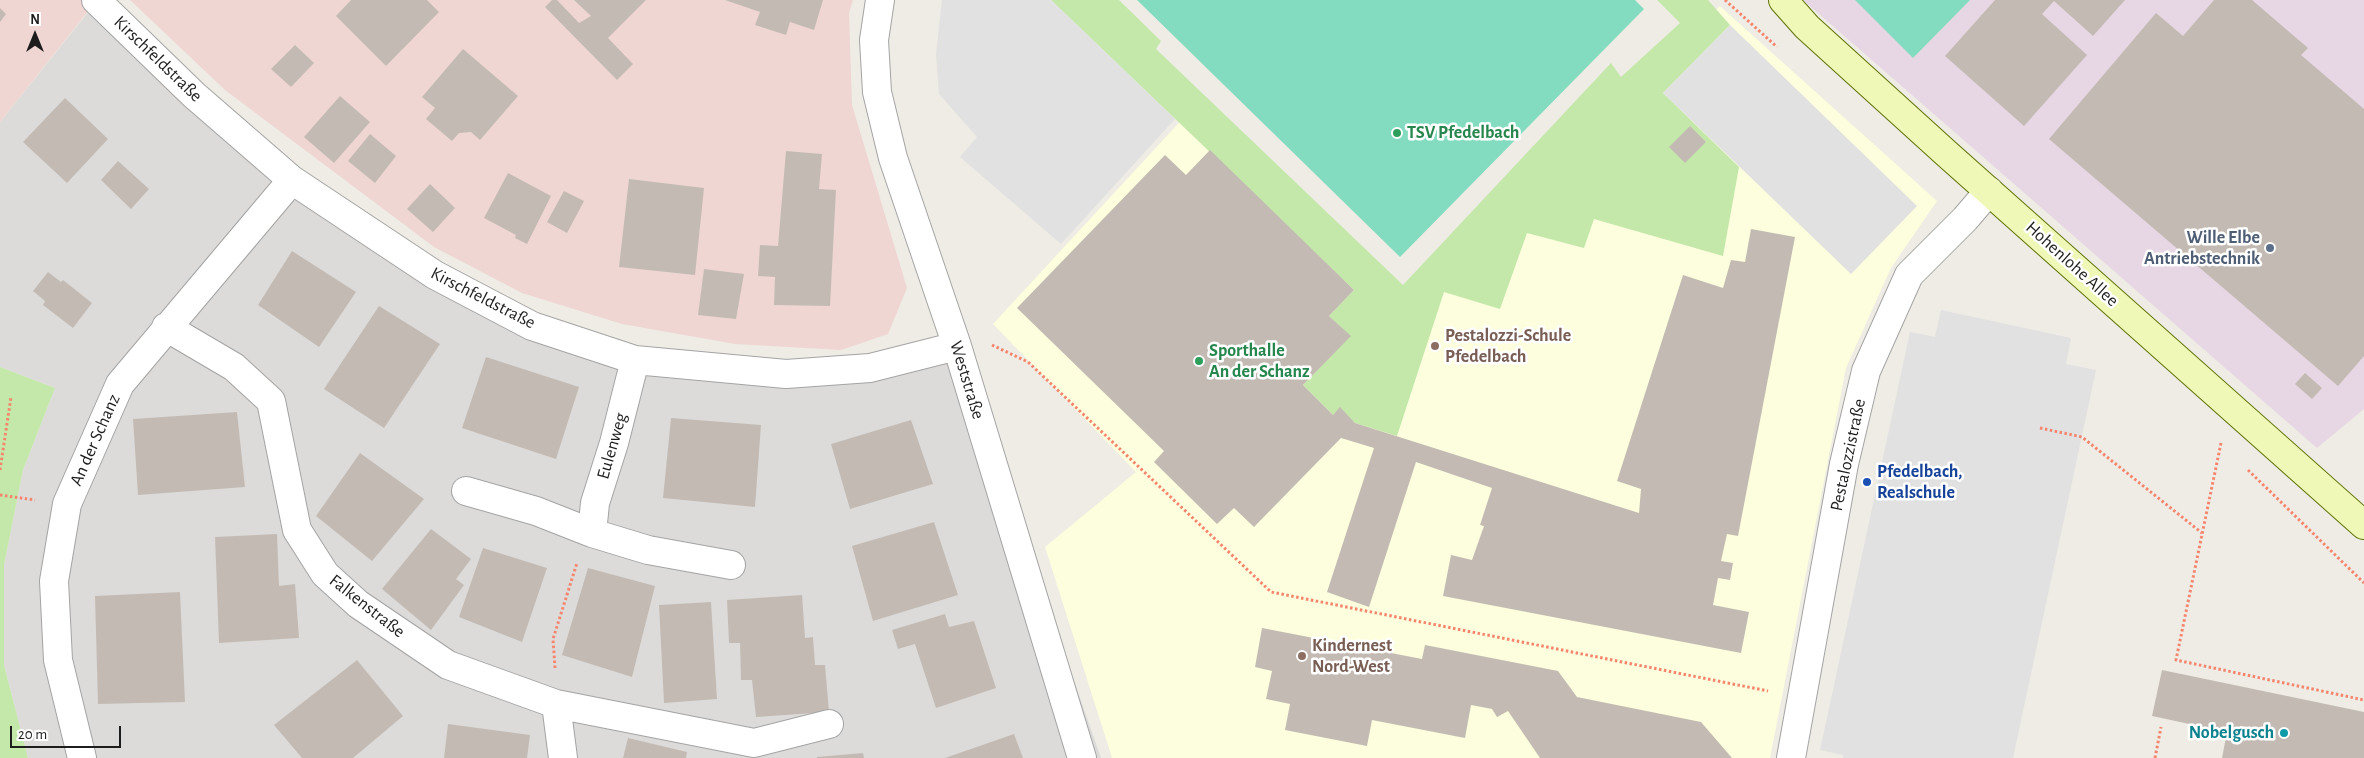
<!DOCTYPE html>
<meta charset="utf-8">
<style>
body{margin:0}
#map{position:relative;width:2364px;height:758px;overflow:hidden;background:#eeece4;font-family:"Alegreya Sans",sans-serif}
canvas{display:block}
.north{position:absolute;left:10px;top:10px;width:50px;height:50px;-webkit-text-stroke:4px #fff;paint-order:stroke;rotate:0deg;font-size:14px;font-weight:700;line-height:20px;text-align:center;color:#1d1d1d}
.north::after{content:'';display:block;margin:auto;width:18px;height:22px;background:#1d1d1d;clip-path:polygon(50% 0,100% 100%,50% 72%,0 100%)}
.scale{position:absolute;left:10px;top:726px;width:111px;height:22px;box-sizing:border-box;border:2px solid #1d1d1d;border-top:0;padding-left:6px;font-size:15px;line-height:18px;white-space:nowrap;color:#1d1d1d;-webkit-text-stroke:4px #fff;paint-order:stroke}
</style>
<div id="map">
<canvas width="2364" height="758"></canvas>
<div class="north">N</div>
<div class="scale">20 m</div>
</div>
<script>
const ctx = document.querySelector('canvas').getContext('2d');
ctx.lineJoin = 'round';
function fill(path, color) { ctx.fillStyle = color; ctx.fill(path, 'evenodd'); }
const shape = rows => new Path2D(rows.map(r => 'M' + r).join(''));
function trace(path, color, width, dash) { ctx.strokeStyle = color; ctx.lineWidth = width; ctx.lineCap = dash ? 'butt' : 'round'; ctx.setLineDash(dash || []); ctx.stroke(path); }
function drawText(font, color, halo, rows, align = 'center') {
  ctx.font = font + ' "Alegreya Sans",sans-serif'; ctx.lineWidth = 5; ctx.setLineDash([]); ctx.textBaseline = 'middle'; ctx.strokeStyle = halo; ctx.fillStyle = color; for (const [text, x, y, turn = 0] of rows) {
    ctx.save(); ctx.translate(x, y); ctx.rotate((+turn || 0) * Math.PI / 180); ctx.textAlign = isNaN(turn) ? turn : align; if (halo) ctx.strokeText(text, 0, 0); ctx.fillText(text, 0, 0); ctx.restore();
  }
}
fill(shape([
 [97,1,194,95,435,275,635,360,786,374,957,346,1101,758,28,758,4,665,4,565,23,470,55,388,0,367,0,122]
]), '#dcdbda');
fill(shape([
 [0,0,97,0,0,122],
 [130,0,853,0,849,13,852,105,907,288,888,334,841,350,735,344,622,324,522,293,434,247,225,90]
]), '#efd6d3');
fill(shape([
 [1803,0,2364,0,2364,409,2317,448]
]), '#e7d6e3');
fill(shape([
 [1720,6,1937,201,1891,268,1846,368,1770,758,1112,758,1045,547,1136,472,993,324,1200,100,1404,296]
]), '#fcfedd');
fill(shape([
 [1051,0,1119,0,1161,41,1156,49,1403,285,1611,63,1621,77,1680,23,1657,0,1708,0,1730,25,1663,93,1739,167,1723,256,1594,219,1584,248,1527,233,1500,309,1444,292,1397,436,1355,423,1340,408,1333,415,1303,385,1350,336,1329,316,1354,290],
 [0,367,55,388,23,470,4,565,4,665,28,758,0,758]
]), '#c4e8aa');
fill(shape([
 [1137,0,1635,0,1644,9,1400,257],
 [1855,0,1970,0,1913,58]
]), '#83dcc0');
fill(shape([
 [942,0,1051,0,1175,119,1061,244,960,157,977,137,939,94,936,54],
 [1730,25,1917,206,1851,274,1663,93],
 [1941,310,2071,338,2066,364,2096,370,2013,758,1843,758,1843,755,1820,750,1910,332,1935,337]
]), '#e1e1e1');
fill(shape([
 [351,0,427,0,439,12,386,66,336,16],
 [552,0,557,0,579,23,591,16,574,0,646,0,608,38,633,64,617,80,545,7],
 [725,0,823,0,814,30,790,22,786,35,755,25,760,12],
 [1995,0,2125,0,2093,36,2054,1,2042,14,2087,55,2024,126,1945,56],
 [2214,0,2252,0,2308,48,2301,55,2364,109,2364,356,2338,386,2049,139,2156,13,2183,36],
 [0,8,6,14,0,22],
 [295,45,314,63,291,87,271,69],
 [463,49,518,96,480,140,471,132,459,133,452,141,426,119,435,108,422,97],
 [340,96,370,122,334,163,304,137],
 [65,98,108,139,67,183,23,142],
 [1690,126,1706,142,1685,163,1669,147],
 [370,134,396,156,375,183,348,161],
 [1210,150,1354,290,1329,316,1351,336,1303,385,1333,415,1340,407,1355,423,1639,513,1641,489,1617,481,1683,275,1723,288,1731,260,1745,262,1751,229,1795,237,1738,536,1727,534,1721,561,1733,563,1730,580,1718,578,1713,605,1749,612,1741,653,1443,596,1451,555,1472,560,1484,526,1480,525,1492,488,1416,462,1369,607,1327,592,1374,448,1341,438,1254,527,1234,508,1217,524,1154,462,1164,451,1017,308,1165,155,1186,175],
 [786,151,822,154,819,189,836,190,830,306,774,305,775,277,758,276,760,245,778,246],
 [118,161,149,189,131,209,101,180],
 [508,173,551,196,527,244,515,238,516,235,484,218],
 [629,179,704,188,695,275,619,267],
 [430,184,455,208,433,232,407,209],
 [564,191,584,201,567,233,547,222],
 [292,251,356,292,319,347,258,305],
 [704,269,744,274,736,319,698,315],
 [48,272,61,282,63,280,92,303,73,328,43,305,45,301,33,291],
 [379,306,440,344,384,428,324,389],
 [486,357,579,387,556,459,462,428],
 [2305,373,2322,388,2312,399,2295,384],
 [237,412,245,487,138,495,133,419],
 [671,418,761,425,755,507,663,498],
 [911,420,933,484,850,509,831,444],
 [360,453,424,499,372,561,316,516],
 [934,522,958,595,873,621,852,546],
 [431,529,471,559,456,579,464,585,431,630,382,589],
 [277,534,279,586,295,584,299,638,219,643,215,537],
 [483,548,547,568,522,642,459,617],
 [588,568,655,586,632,677,562,655],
 [180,592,185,702,98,704,95,596],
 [802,595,805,638,813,637,815,665,825,665,829,712,756,717,752,680,741,680,740,643,729,643,727,600],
 [711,602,717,699,664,703,659,605],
 [945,614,949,627,974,621,996,688,936,708,915,644,898,649,892,630],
 [1262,628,1422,659,1425,645,1558,671,1577,697,1701,722,1732,758,1540,758,1508,711,1497,717,1492,709,1471,705,1465,738,1372,720,1367,746,1285,730,1290,704,1266,699,1272,671,1255,667],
 [357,660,403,716,353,758,302,758,274,725],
 [2162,670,2364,712,2364,758,2222,758,2227,732,2152,716],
 [448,724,530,735,527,758,444,758],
 [1014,734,1023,758,945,758],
 [628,738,687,752,686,758,623,758],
 [863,753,864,758,817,758,817,757]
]), '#c3bbb3');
const street = shape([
 [96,0,194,95,292,180,435,275,532,326,635,360,786,374,870,368,957,346],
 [880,0,874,40,877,92,893,158,957,346,1082,758],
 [166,327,234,367,271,401,297,530,325,574,358,604,448,665,556,704,754,743,829,724],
 [466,491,536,511,592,533,595,503,614,443,635,360],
 [592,533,648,550,731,565],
 [556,704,563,758],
 [82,758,58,660,54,581,67,504,120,384,292,180],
 [1791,758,1844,464,1866,371,1909,275,1965,219,1989,191]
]);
const secondary = shape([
 [1783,0,1807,27,1947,154,2364,525]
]);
trace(street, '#a4a4a4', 30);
trace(secondary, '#5f7207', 30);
trace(shape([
 [1725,0,1777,47],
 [992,345,1028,362,1271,592,1768,691],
 [2040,428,2082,437,2202,533],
 [2221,443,2176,660,2364,700],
 [0,470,11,397],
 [2248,470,2364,583],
 [0,495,35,500],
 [555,668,553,639,577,563],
 [2155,758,2161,727]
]), '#f7846c', 3, [2.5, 2.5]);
trace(street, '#fff', 28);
trace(secondary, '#f0f8b8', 28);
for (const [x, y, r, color] of [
 [1397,133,5,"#2e9e5b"],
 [2270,248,5,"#5c6f8a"],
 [1435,346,5,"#8d6e63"],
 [1199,361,5,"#2e9e5b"],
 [1867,482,5,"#1a4fb4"],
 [1302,656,5,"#8d6e63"],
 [2284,733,5,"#0f9aa8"]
]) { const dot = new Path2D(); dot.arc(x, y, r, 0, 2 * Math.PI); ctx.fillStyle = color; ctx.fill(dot); trace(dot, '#fff', 2); }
drawText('18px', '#1d1d1d', '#fff', [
 ["Kirschfeldstraße",158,59,44],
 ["Hohenlohe Allee",2072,264,42],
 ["Kirschfeldstraße",483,298,27],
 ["Weststraße",967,380,73],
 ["An der Schanz",95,440,-66],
 ["Eulenweg",612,446,-74],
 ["Pestalozzistraße",1848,455,-78],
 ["Falkenstraße",367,606,38]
]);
drawText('bold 18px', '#27864d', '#fff', [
 ["TSV Pfedelbach",1407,133],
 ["Sporthalle",1209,351],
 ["An der Schanz",1209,372]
], 'left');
drawText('bold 18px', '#4e5e75', '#fff', [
 ["Wille Elbe",2260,238],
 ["Antriebstechnik",2260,259]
], 'right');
drawText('bold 18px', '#785e54', '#fff', [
 ["Pestalozzi-Schule",1445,336],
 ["Pfedelbach",1445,357],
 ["Kindernest",1312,646],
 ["Nord-West",1312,667]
], 'left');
drawText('bold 18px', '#164399', '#fff', [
 ["Pfedelbach,",1877,472],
 ["Realschule",1877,493]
], 'left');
drawText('bold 18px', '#0d838f', '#fff', [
 ["Nobelgusch",2274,733]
], 'right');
</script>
